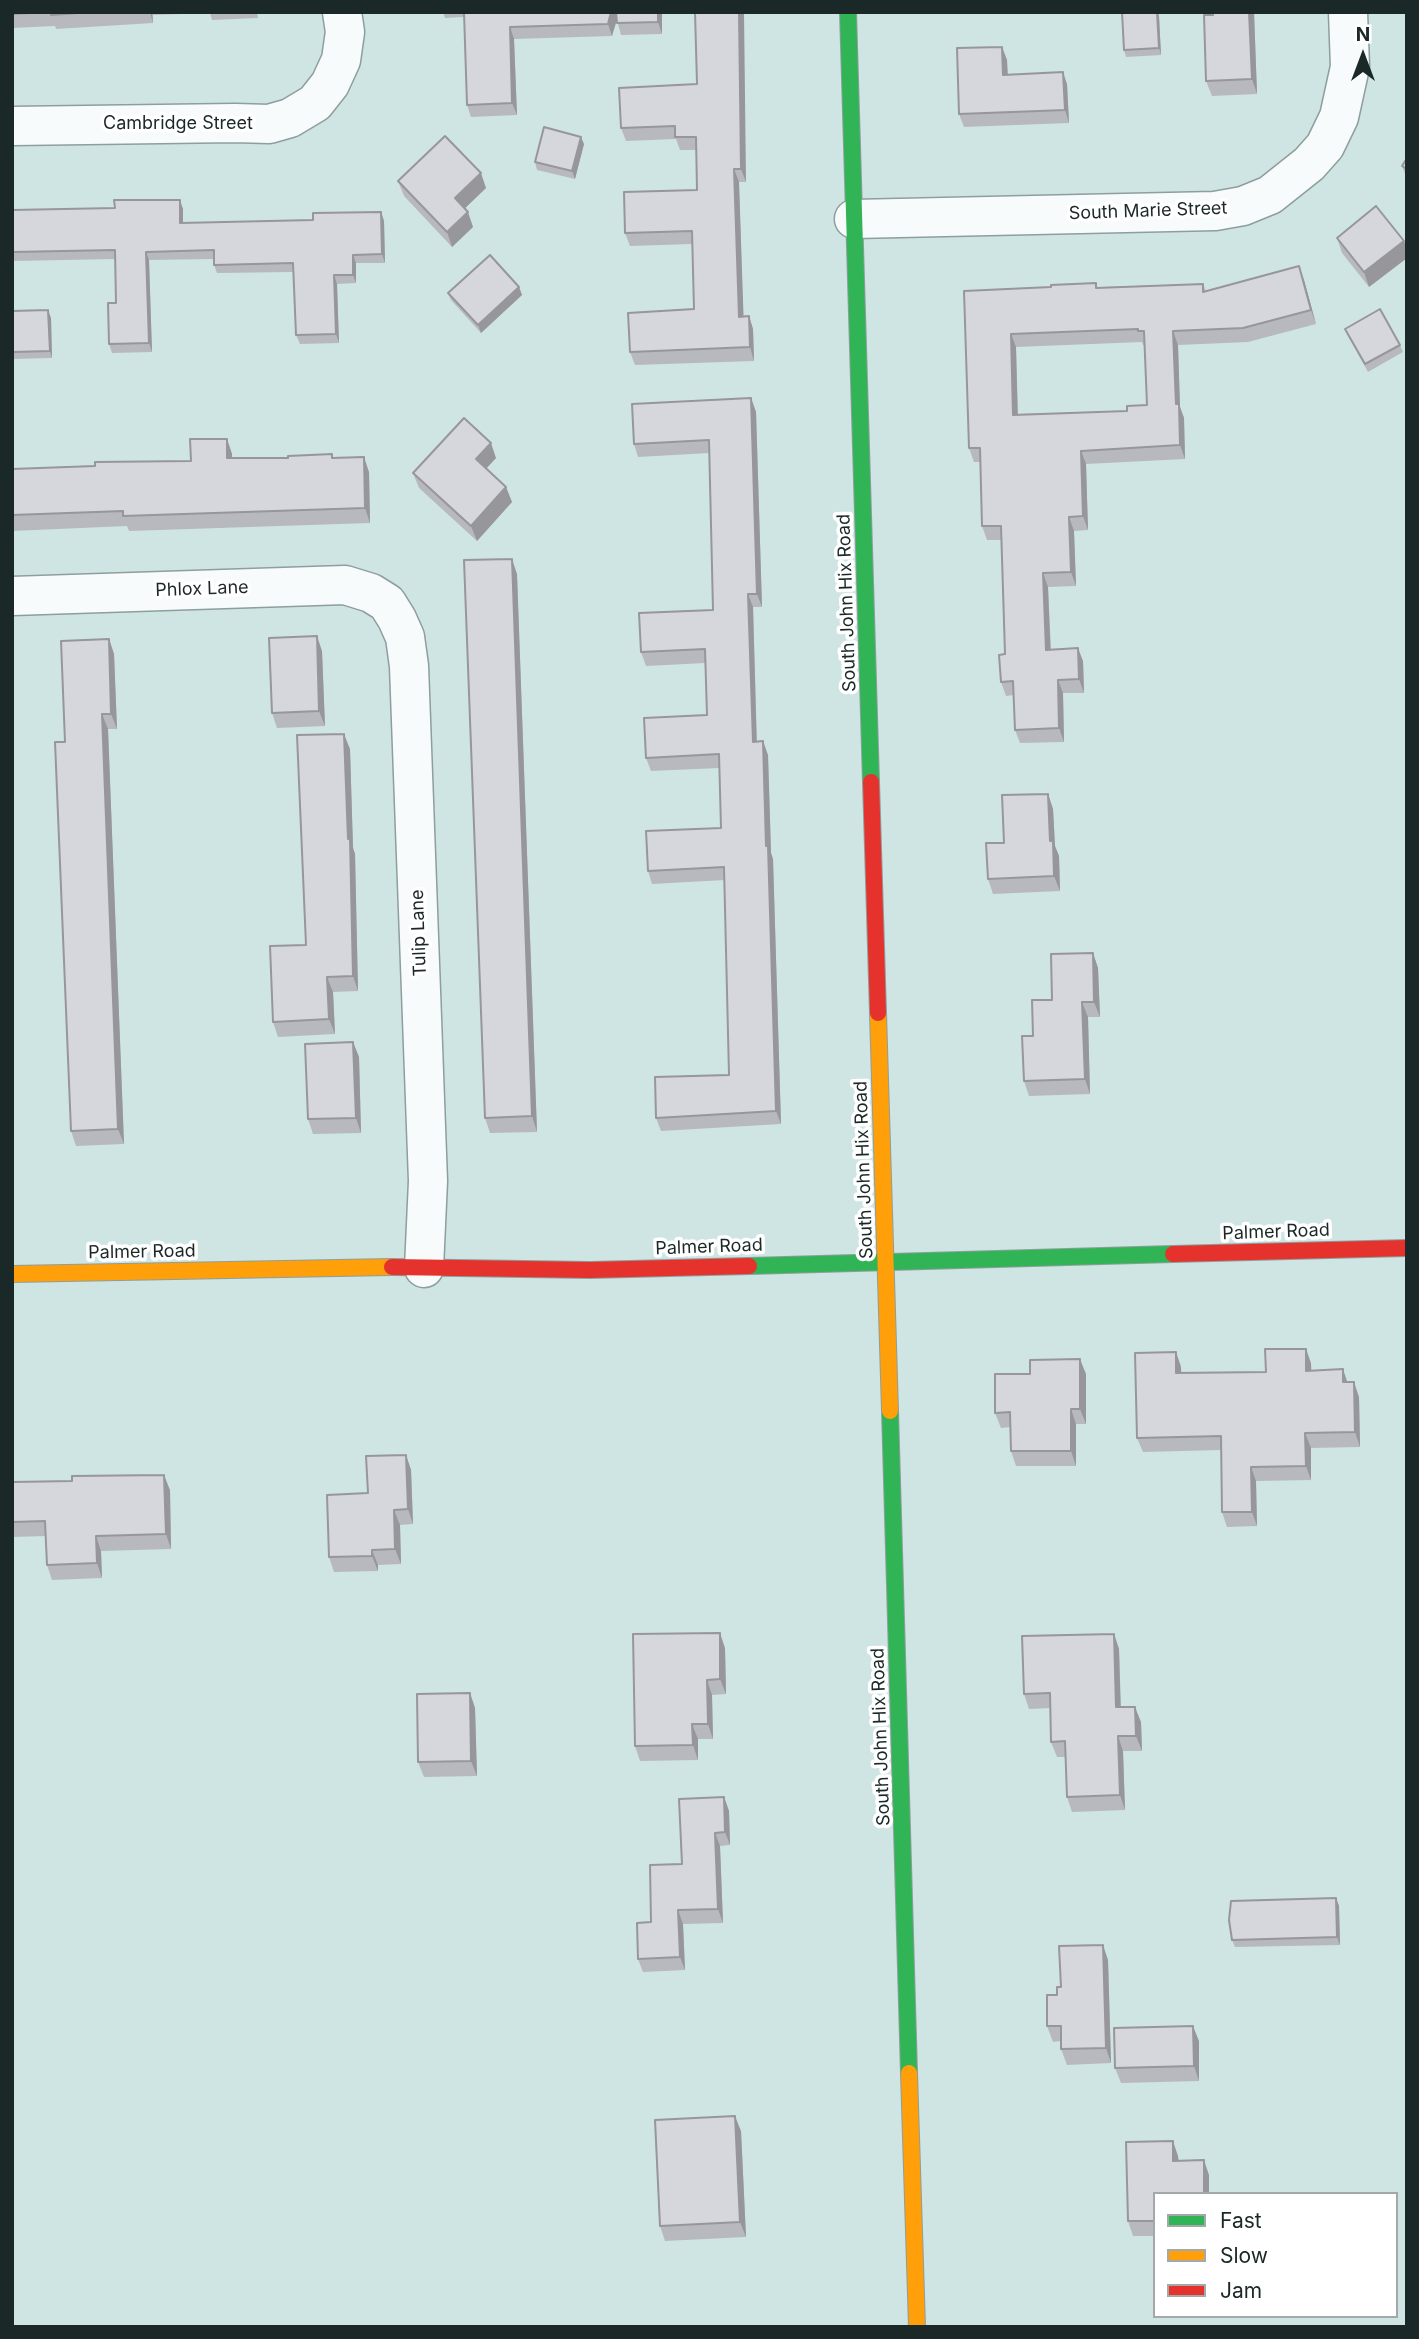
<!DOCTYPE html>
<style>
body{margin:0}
#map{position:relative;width:1419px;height:2339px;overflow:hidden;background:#cfe5e3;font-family:Inter,sans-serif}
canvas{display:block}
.frame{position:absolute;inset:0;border:14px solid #1a2827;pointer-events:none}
.legend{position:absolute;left:1153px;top:2192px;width:245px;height:126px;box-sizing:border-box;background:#fff;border:2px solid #a3a9a9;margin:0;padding:9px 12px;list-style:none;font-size:21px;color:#1a2827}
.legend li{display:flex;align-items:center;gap:14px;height:35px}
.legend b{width:35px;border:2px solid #a3a9a9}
.north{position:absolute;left:1328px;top:21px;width:70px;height:70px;-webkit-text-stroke:5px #fff;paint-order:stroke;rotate:0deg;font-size:19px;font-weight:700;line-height:28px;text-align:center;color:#1a2827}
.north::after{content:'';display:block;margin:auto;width:24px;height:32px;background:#1a2827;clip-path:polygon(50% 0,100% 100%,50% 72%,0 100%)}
</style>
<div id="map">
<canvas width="1419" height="2339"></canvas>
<div class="frame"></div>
<ul class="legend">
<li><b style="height:9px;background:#30b455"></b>Fast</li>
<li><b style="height:9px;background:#ff9f0a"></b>Slow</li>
<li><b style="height:9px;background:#e5322d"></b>Jam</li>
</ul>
<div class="north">N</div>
</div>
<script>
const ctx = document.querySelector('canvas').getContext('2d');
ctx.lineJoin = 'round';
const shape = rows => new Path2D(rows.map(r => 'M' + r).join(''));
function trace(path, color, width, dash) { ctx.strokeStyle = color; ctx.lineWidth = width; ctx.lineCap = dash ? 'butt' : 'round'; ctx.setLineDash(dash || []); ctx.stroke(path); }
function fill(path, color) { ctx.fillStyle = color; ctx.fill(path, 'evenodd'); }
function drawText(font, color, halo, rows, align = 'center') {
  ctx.font = font + ' Inter,sans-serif'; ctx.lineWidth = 7; ctx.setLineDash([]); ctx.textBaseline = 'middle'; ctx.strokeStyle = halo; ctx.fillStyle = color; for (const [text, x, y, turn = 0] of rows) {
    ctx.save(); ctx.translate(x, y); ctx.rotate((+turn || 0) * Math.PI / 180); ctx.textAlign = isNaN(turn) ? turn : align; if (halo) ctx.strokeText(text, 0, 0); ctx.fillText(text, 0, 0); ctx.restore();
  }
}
const street = shape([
 [12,126,235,123,269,124,290,118,315,103,330,84,341,60,345,32,342,12],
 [854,219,1215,211,1243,206,1270,195,1309,164,1325,146,1339,117,1350,67,1348,12],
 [12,596,345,585,371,593,387,603,397,619,405,637,409,666,428,1181,424,1268]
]);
const fast = shape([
 [848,12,871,782],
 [749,1266,1173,1254],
 [890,1411,909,2073]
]);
const slow = shape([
 [878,1013,890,1411],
 [12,1274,392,1267],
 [909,2073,917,2327]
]);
const jam = shape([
 [871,782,878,1013],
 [1173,1254,1407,1248],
 [392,1267,590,1270,749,1266]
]);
trace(street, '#8d9e9d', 41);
trace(fast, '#8d9e9d', 18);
trace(slow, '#8d9e9d', 18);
trace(jam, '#8d9e9d', 18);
trace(street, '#f8fbfb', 38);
trace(fast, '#30b455', 16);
trace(slow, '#ff9f0a', 16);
trace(jam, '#e5322d', 16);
fill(shape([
 [12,12,257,12,258,18,212,20,210,13,153,15,153,23,56,29,55,26,12,28],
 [443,12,662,12,662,34,621,35,617,20,612,36,514,39,517,115,471,117,467,105,464,17,445,18],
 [695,12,746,182,739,182,743,316,749,316,753,329,754,361,635,365,630,352,694,309,692,244,630,246,625,233,697,190,696,150,680,150,676,139,626,141,621,128,697,84],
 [1254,12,1257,94,1212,96,1206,81,1213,15],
 [1159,16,1161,55,1126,57,1124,50],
 [1002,47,1007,60,1008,74,1067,84,1069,123,964,127,959,114],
 [584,144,575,179,537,170,535,162],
 [1407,158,1407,179,1402,166],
 [398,181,486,188,465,208,473,227,452,247,404,196],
 [183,209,183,223,313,220,381,212,384,221,385,263,356,263,356,283,337,284,339,343,300,344,296,335,294,272,217,273,214,265,214,259,149,260,152,352,112,353,109,344,116,303,115,259,12,261,12,210],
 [1337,238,1404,241,1407,249,1407,258,1369,287,1342,253],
 [1304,280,1316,324,1248,342,1178,345,1180,407,1184,418,1185,459,1086,464,1088,530,1074,531,1076,586,1048,587,1051,649,1083,661,1084,693,1063,693,1064,742,1020,743,1015,730,1014,695,1006,696,1001,682,1005,654,1001,540,987,540,982,526,980,462,974,462,969,448,964,291,1203,284,1206,291],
 [1142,342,1143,345,1145,345,1147,405,1127,411,1018,414,1016,347],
 [519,287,522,295,481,333,451,300,448,293],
 [12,311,51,318,52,358,13,359],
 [1345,329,1400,345,1403,352,1368,372,1348,336],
 [751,398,756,412,762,607,753,607,757,742,768,755,771,853,773,859,781,1124,661,1131,656,1118,729,1075,725,880,652,884,648,871,721,828,719,768,651,771,646,758,707,715,705,663,646,666,641,652,713,610,709,453,638,457,634,444],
 [227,439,232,454,232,458,333,458,369,472,370,523,129,531,127,526,12,531,12,469,191,461],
 [496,458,486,469,506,487,512,502,477,541,419,488,413,473],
 [517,574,537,1132,490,1133,485,1118],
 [109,639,114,654,117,729,108,729,124,1144,76,1146,71,1131,65,742],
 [322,651,325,726,277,728,272,713],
 [350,749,353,848,355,854,358,991,333,992,335,1034,278,1037,273,1022,306,945],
 [1048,794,1053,809,1055,846,1059,856,1060,891,993,894,988,879,1004,843],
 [1093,953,1098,968,1100,1017,1088,1017,1090,1094,1029,1096,1024,1081,1052,1000],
 [353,1042,359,1057,361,1133,313,1134,308,1119],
 [1176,1352,1181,1367,1181,1373,1266,1372,1311,1363,1311,1370,1348,1382,1359,1397,1360,1447,1311,1448,1311,1480,1256,1481,1257,1526,1227,1527,1222,1512,1221,1450,1143,1452,1137,1438],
 [1086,1374,1086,1424,1076,1424,1076,1466,1016,1466,1011,1451,1011,1427,1001,1428,995,1413],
 [406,1455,411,1470,413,1524,400,1525,401,1564,378,1565,378,1571,334,1572,329,1557,368,1493],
 [12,1482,170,1490,171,1549,101,1551,102,1578,52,1580,47,1565,46,1536,12,1537],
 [1114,1634,1119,1649,1121,1707,1141,1722,1142,1751,1123,1751,1125,1810,1072,1812,1067,1797,1066,1757,1057,1757,1051,1742,1051,1708,1029,1709,1024,1694],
 [725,1648,726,1694,712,1695,713,1739,698,1739,698,1760,640,1761,635,1746],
 [470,1693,475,1708,477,1776,424,1777,418,1762],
 [724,1797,729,1811,730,1845,720,1846,723,1923,683,1924,685,1970,643,1972,638,1959,682,1864],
 [1336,1898,1339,1906,1340,1945,1235,1947,1232,1940],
 [1108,1960,1111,2063,1067,2065,1061,2049,1061,2041,1053,2042,1047,2026,1057,1995,1061,1987],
 [1199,2041,1199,2081,1121,2083,1115,2068],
 [741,2131,746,2237,665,2241,660,2226],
 [1178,2156,1179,2161,1209,2175,1155,2194,1155,2236,1133,2236,1128,2221]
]), '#b8b9be');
fill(shape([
 [150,12,152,12,153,23],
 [611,12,619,12,612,36,608,24],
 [658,12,662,12,662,34,658,22],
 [739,12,744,12,746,182,741,169],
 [1157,12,1158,12,1159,16,1161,55,1159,48],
 [1249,12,1254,12,1257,94,1252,79],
 [510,27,514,39,517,115,512,103],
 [1002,47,1007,60,1008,87,1003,75],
 [1063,72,1067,84,1069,123,1065,110],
 [581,137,584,144,575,179,572,171],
 [734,169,739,182,744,330,739,317],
 [481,173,486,188,460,213,455,198],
 [180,200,183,209,183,232,180,223],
 [381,212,384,221,385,263,382,254],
 [468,212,473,227,452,247,447,232],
 [1404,241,1407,249,1407,258,1369,287,1364,272],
 [146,252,149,260,152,352,149,343],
 [353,255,356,263,356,283,353,275],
 [1299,266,1304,280,1316,324,1311,310],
 [334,275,337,284,339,343,336,334],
 [519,287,522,295,481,333,478,325],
 [48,310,51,318,52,358,50,351],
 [749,316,753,329,754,361,750,347],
 [1173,331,1178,345,1180,407,1184,418,1185,459,1180,445,1176,404],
 [1011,334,1016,347,1018,428,1013,415],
 [751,398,756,412,762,607,757,594],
 [227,439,232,454,233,473,227,458],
 [491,443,496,458,481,474,476,459],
 [1081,451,1086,464,1088,530,1083,516],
 [364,457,369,472,370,523,365,508],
 [506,487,512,502,477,541,471,526],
 [1069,517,1074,531,1076,586,1071,572],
 [512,559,517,574,537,1132,532,1116],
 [1043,573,1048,587,1051,663,1046,650],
 [748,594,753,607,757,755,753,742],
 [317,636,322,651,325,726,319,711],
 [109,639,114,654,117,729,111,714],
 [1078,648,1083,661,1084,693,1079,679],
 [1058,680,1063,693,1064,742,1059,728],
 [102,714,108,729,124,1144,118,1129],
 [344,734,350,749,353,848,355,854,358,991,353,976],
 [763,741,768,755,771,853,773,859,781,1124,776,1111],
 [1048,794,1053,809,1055,846,1059,856,1060,891,1054,876,1050,841],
 [1093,953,1098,968,1100,1017,1094,1002],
 [327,977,333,992,335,1034,329,1019],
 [1082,1002,1088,1017,1090,1094,1085,1079],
 [353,1042,359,1057,361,1133,356,1118],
 [1306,1349,1311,1363,1312,1385,1306,1371],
 [1176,1352,1181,1367,1182,1388,1176,1373],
 [1080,1359,1086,1374,1086,1424,1080,1409],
 [1343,1369,1348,1384,1343,1382],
 [1354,1382,1359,1397,1360,1447,1355,1432],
 [1071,1409,1076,1424,1076,1466,1071,1451],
 [1305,1433,1311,1448,1311,1480,1306,1466],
 [406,1455,411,1470,413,1524,408,1509],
 [1251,1467,1256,1481,1257,1526,1252,1512],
 [164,1475,170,1490,171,1549,166,1534],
 [394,1510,400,1525,401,1564,395,1549],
 [96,1536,101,1551,102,1578,97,1563],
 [372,1550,378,1565,378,1571,372,1556],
 [720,1633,725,1648,726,1694,720,1679],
 [1114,1634,1119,1649,1121,1722,1116,1707],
 [707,1680,712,1695,713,1739,708,1724],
 [470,1693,475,1708,477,1776,471,1761],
 [1135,1707,1141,1722,1142,1751,1136,1736],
 [692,1724,698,1739,698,1760,693,1745],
 [1118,1736,1123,1751,1125,1810,1120,1795],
 [724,1797,729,1811,730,1845,725,1832],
 [715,1833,720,1846,723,1923,718,1909],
 [1336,1898,1339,1906,1340,1945,1337,1937],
 [678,1910,683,1924,685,1970,680,1957],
 [1103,1945,1108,1960,1111,2063,1106,2048],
 [1193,2026,1199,2041,1199,2081,1194,2066],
 [735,2116,741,2131,746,2237,740,2222],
 [1173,2141,1178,2156,1179,2176,1173,2161],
 [1204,2160,1209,2175,1209,2194,1204,2194]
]), '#96969b');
const building = shape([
 [12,12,92,12,51,15,51,12,12,14,12,12],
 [464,12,611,12,608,24,510,27,512,103,467,105,464,12],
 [616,12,658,12,658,22,617,23,616,12],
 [695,12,739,12,741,169,734,169,739,317,749,316,750,347,630,352,628,313,694,309,692,231,625,233,624,192,697,190,696,137,675,137,675,126,621,128,619,88,697,84,695,12],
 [1122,12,1157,12,1159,48,1124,50,1122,12],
 [1213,12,1249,12,1252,79,1206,81,1204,15,1213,15,1213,12],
 [1002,47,1003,75,1063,72,1065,110,959,114,957,48,1002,47],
 [544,127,581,137,572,171,535,162,544,127],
 [445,136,481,173,455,198,468,212,447,232,398,181,445,136],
 [1407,158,1407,169,1402,166,1407,158],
 [114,200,180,200,180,223,313,220,313,213,381,212,382,254,353,255,353,275,334,275,336,334,296,335,293,263,214,265,214,250,146,252,149,343,109,344,108,303,116,303,115,250,12,252,12,210,115,208,114,200],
 [1376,206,1404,241,1364,272,1337,238,1376,206],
 [490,255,519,287,478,325,448,293,490,255],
 [1299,266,1311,310,1243,328,1173,331,1176,404,1179,404,1180,445,1081,451,1083,516,1069,517,1071,572,1043,573,1046,650,1078,648,1079,679,1058,680,1059,728,1015,730,1013,681,1001,682,999,655,1005,654,1001,526,982,526,980,448,969,448,964,291,1051,287,1051,285,1096,283,1096,288,1203,284,1203,292,1299,266],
 [1138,329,1138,331,1144,331,1147,405,1127,406,1127,411,1013,415,1011,334,1138,329],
 [1380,309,1400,345,1365,364,1345,329,1380,309],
 [48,310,50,351,12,352,12,311,48,310],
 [751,398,757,594,748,594,753,742,763,741,766,846,768,846,776,1111,656,1118,655,1077,729,1075,724,867,648,871,646,831,721,828,719,754,646,758,644,718,707,715,705,649,641,652,639,613,713,610,709,440,634,444,632,404,751,398],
 [464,418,491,443,476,459,506,487,471,526,413,473,464,418],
 [190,439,227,439,227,458,288,458,288,456,332,454,332,458,364,457,365,508,123,516,123,511,12,515,12,469,95,466,95,462,191,461,190,439],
 [512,559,532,1116,485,1118,464,560,512,559],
 [317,636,319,711,272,713,269,638,317,636],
 [109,639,111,714,102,714,118,1129,71,1131,55,742,65,742,61,641,109,639],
 [344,734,348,839,350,839,353,976,327,977,329,1019,273,1022,270,946,306,945,297,735,344,734],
 [1048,794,1050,841,1053,841,1054,876,988,879,986,843,1004,843,1002,795,1048,794],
 [1093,953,1094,1002,1082,1002,1085,1079,1024,1081,1022,1036,1033,1036,1032,1000,1052,1000,1051,954,1093,953],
 [353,1042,356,1118,308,1119,305,1044,353,1042],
 [1265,1349,1306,1349,1306,1371,1343,1369,1343,1382,1354,1382,1355,1432,1305,1433,1306,1466,1251,1467,1252,1512,1222,1512,1221,1436,1137,1438,1135,1353,1176,1352,1176,1373,1266,1372,1265,1349],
 [1080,1359,1080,1409,1071,1409,1071,1451,1011,1451,1010,1412,995,1413,995,1374,1030,1374,1030,1360,1080,1359],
 [406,1455,408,1509,394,1510,395,1549,372,1550,372,1556,329,1557,327,1495,368,1493,366,1456,406,1455],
 [164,1475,166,1534,96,1536,97,1563,47,1565,45,1521,12,1522,12,1482,72,1481,72,1476,164,1475],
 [720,1633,720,1679,707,1680,708,1724,692,1724,693,1745,635,1746,633,1634,720,1633],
 [1114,1634,1116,1707,1135,1707,1136,1736,1118,1736,1120,1795,1067,1797,1065,1741,1051,1742,1050,1693,1024,1694,1022,1636,1114,1634],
 [470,1693,471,1761,418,1762,417,1694,470,1693],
 [724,1797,725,1832,715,1833,718,1909,678,1910,680,1957,638,1959,637,1923,651,1922,650,1865,682,1864,679,1799,724,1797],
 [1336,1898,1337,1937,1232,1940,1229,1920,1231,1901,1336,1898],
 [1103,1945,1106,2048,1061,2049,1061,2026,1047,2026,1047,1995,1057,1995,1057,1987,1061,1987,1059,1946,1103,1945],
 [1193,2026,1194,2066,1115,2068,1114,2028,1193,2026],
 [735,2116,740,2222,660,2226,655,2120,735,2116],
 [1173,2141,1173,2161,1204,2160,1204,2194,1155,2194,1155,2221,1128,2221,1126,2142,1173,2141]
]);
fill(building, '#d6d7dd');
trace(building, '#96969b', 2);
drawText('18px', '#1a2827', '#fff', [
 ["Cambridge Street",178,124],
 ["South Marie Street",1148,211,-2],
 ["Phlox Lane",202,589,-2],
 ["South John Hix Road",847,603,-92],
 ["Tulip Lane",419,933,-92],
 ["South John Hix Road",864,1170,-92],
 ["Palmer Road",1276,1232,-2],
 ["Palmer Road",709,1247,-2],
 ["Palmer Road",142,1252,-1],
 ["South John Hix Road",881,1737,-92]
]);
</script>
